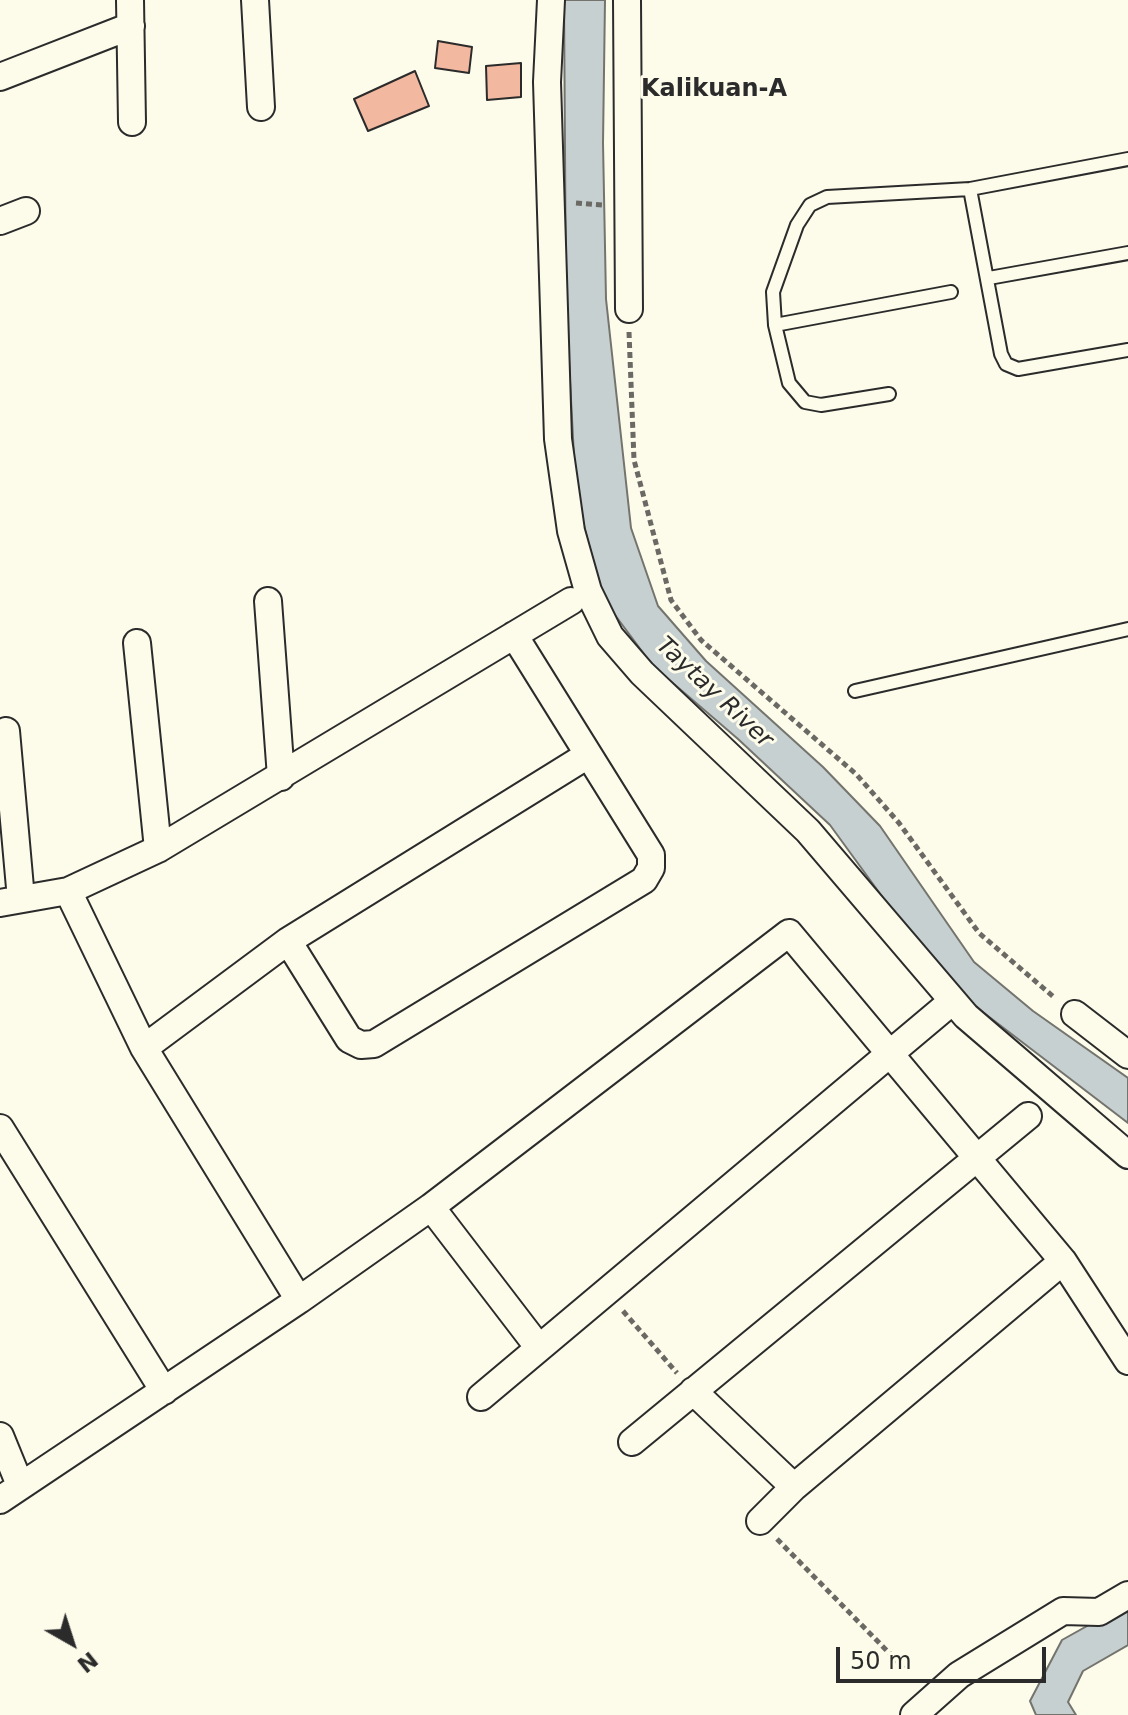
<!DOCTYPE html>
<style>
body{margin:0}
#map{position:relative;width:1128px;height:1715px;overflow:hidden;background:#fdfbea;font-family:"DejaVu Sans",sans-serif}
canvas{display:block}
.north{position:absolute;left:32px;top:1603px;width:80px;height:80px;-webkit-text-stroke:6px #fdfbea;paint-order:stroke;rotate:141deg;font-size:22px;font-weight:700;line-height:32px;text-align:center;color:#2b2b2b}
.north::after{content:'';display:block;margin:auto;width:28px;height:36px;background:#2b2b2b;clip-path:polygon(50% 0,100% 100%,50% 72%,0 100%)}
.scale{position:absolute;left:836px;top:1647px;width:210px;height:36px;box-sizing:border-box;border:4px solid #2b2b2b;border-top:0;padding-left:10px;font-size:24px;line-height:28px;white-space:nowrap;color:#2b2b2b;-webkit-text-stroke:6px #fdfbea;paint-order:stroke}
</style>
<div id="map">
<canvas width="1128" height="1715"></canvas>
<div class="north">N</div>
<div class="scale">50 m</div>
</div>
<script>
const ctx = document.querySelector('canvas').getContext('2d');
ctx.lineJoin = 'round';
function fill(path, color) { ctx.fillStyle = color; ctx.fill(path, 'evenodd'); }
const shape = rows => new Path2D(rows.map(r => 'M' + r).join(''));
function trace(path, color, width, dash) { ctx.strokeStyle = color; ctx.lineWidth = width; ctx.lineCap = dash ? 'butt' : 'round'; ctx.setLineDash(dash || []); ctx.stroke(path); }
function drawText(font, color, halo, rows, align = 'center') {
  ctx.font = font + ' "DejaVu Sans",sans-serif'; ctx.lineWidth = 6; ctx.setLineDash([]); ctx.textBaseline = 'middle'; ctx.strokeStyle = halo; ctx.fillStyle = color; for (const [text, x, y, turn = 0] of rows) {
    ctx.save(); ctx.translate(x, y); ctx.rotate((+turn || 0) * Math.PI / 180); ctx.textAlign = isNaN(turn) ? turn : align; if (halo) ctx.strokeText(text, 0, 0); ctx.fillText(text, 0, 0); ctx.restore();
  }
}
const water = shape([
 [564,0,605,0,603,143,606,299,631,528,658,606,706,661,823,767,880,826,974,962,1033,1011,1128,1078,1128,1123,967,1000,897,917,830,825,738,739,653,666,603,599,576,495,566,304,564,0],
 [1128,1603,1128,1645,1083,1671,1068,1702,1076,1715,1036,1715,1030,1701,1062,1640,1128,1603]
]);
fill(water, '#c7d0d0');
trace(water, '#74746e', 2);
const building = shape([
 [438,41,472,47,469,73,435,68,438,41],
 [521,63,521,97,487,100,486,66,521,63],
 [415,71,429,106,368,131,354,99,415,71]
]);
fill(building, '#f2b8a0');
trace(building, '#2b2b2b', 2);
const service = shape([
 [970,189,1001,354,1006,364,1018,369,1128,350],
 [989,278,1128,253],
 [775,325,951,292],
 [889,394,821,405,805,402,789,383,775,325,773,292,797,225,810,205,827,197,970,189,1128,159],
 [855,691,1128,629]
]);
const minor = shape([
 [130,0,132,122],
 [255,0,261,107],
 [551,0,547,82,558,439,571,531,588,591,610,636,642,673,808,831,966,1016,1128,1155],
 [627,0,629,309],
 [0,77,131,26],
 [0,221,26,211],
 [268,601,281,777],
 [137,643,158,849],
 [6,731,21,899],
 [68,891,144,1048,299,1300],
 [0,903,68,891,158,849,571,601],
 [288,941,349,1039,361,1045,374,1044,644,880,651,868,651,855,514,635],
 [1075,1014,1128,1055],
 [144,1048,288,941,588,755],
 [0,1128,164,1391],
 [431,1207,539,1348],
 [693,1391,794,1487],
 [481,1397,943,1009],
 [0,1436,20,1485],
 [632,1442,1028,1116],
 [0,1500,299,1300,431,1207,789,933,1063,1261,1128,1361],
 [760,1521,794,1487,1063,1261],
 [914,1715,959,1675,1063,1611,1099,1612,1128,1595]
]);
trace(service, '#2b2b2b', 16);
trace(minor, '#2b2b2b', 30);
trace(shape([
 [576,203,602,205],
 [629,332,634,460,671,600,701,640,856,774,899,823,979,933,1055,998],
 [623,1311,677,1373],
 [777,1539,904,1668]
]), '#6a6964', 5, [6, 4]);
trace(service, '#fdfbea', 12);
trace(minor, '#fdfbea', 26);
drawText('bold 24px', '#2b2b2b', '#fdfbea', [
 ["Kalikuan-A",714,90]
]);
drawText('italic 24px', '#2b2b2b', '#fdfbea', [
 ["Taytay River",714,693,43]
]);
</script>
